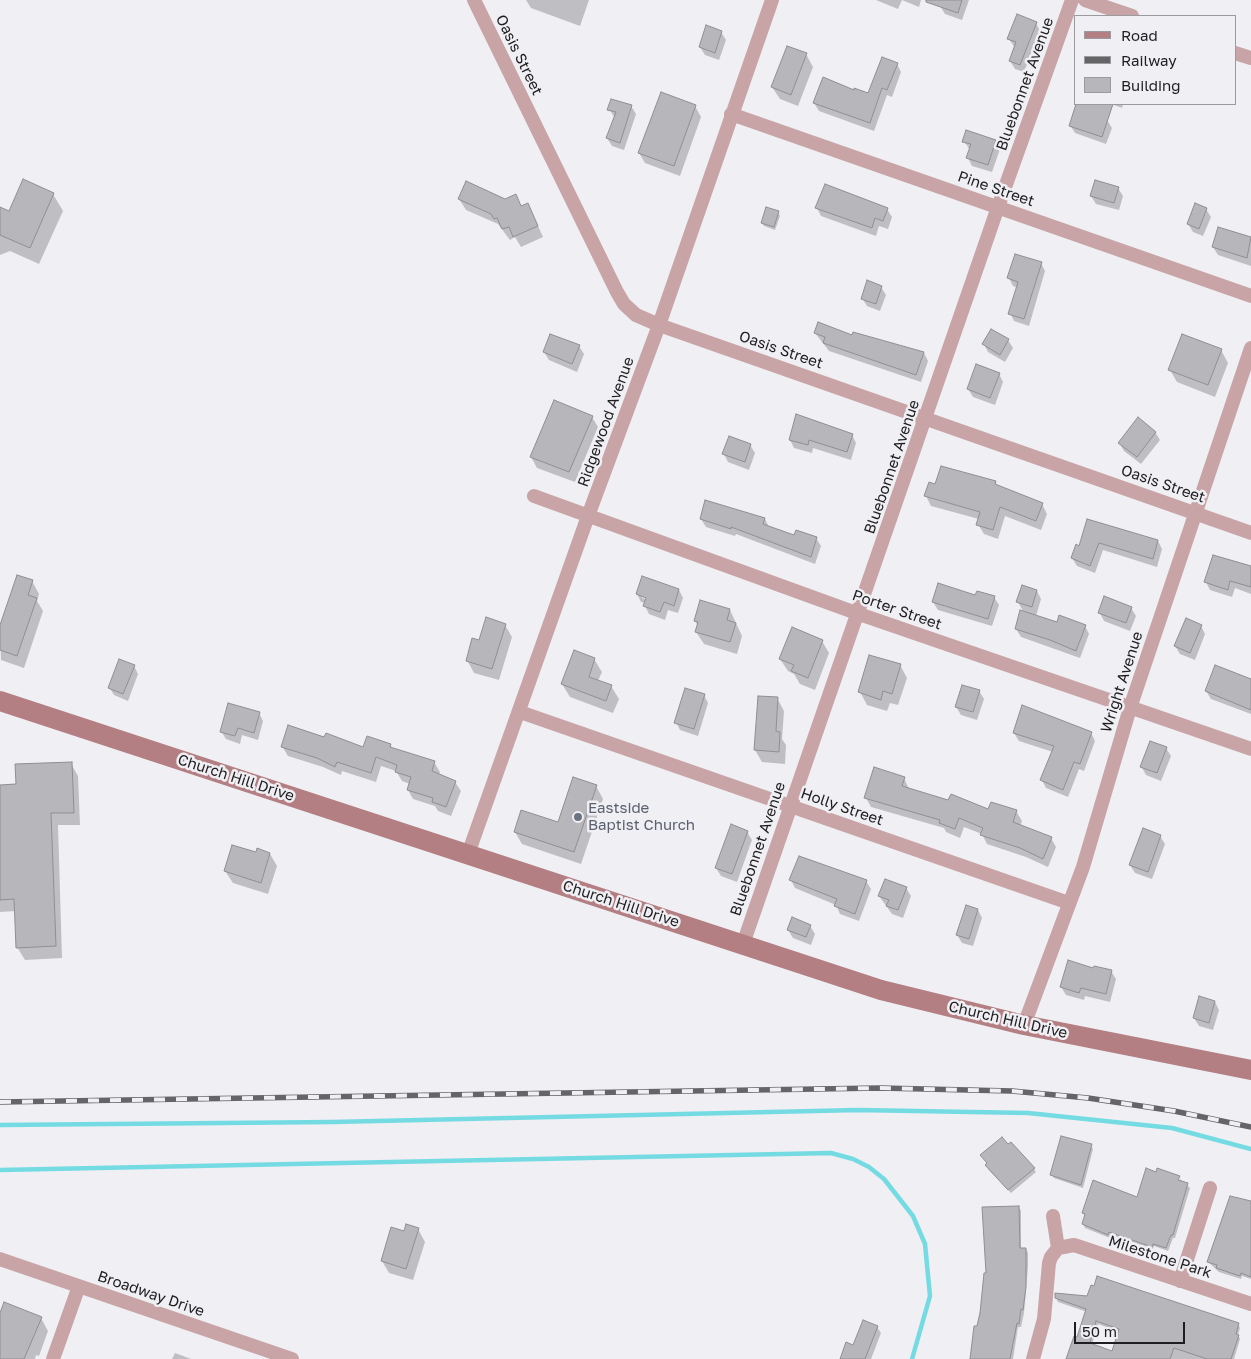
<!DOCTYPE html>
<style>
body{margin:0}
#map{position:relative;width:1251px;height:1359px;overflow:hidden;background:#efeff4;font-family:"Golos Text",sans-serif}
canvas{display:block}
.legend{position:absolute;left:1074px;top:15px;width:162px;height:90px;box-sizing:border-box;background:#efeff4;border:1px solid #9b9b9f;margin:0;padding:6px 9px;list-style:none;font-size:15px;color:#1e1e20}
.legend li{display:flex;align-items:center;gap:10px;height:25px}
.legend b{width:25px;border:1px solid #9b9b9f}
.scale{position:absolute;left:1074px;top:1322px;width:111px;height:22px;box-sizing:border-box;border:2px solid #1e1e20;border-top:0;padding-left:6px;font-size:15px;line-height:18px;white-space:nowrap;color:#1e1e20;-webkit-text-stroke:4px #efeff4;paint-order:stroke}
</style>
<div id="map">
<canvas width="1251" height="1359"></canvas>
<ul class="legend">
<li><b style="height:6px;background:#b37f82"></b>Road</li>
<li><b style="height:6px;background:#656568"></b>Railway</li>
<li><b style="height:14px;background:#b6b6bb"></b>Building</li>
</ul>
<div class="scale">50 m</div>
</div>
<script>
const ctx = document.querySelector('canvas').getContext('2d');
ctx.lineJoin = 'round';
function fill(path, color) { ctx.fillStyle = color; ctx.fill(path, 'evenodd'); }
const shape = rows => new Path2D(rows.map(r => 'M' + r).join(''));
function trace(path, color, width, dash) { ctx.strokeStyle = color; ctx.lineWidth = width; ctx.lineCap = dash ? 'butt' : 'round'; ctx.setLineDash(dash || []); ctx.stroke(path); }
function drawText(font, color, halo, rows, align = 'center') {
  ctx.font = font + ' "Golos Text",sans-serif'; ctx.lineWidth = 5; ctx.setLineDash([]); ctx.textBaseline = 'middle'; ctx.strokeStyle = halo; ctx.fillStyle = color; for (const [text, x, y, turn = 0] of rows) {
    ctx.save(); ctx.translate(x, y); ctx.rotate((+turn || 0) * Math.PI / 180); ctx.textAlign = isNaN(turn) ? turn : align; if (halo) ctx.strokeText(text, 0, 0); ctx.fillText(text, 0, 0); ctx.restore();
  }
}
fill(shape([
 [526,0,589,0,580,26,531,8],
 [876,0,921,0,919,7,902,0,898,9],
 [942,0,969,0,962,20,945,14,940,6],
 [1036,23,1040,31,1024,72,1015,69,1010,61,1015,48,1009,39],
 [721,32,726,40,719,60,705,55,700,47],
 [806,54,813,67,798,106,780,99,772,87],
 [897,64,901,72,892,97,887,95,874,131,819,111,814,103,854,91,869,94],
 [1111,104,1123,104,1122,108],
 [631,106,636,114,624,150,612,146,607,138,615,118,609,109],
 [695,106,701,117,680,176,645,163,639,153],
 [1107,120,1112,128,1106,144,1075,133,1070,125],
 [964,141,995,141,1000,149,992,172,972,166,968,158,970,150],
 [1118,188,1123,196,1119,210,1096,204,1091,196],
 [53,194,63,211,39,264,10,251,0,255,0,208,10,212],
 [515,196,522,207,533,215,543,237,521,247,515,237,510,240,498,224,466,210,459,199,505,201],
 [817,208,887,209,892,217,888,229,879,226,876,236,821,216],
 [1206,209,1211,217,1203,236,1193,232,1188,224],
 [778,212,780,216,775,230,764,226,762,223],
 [1219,228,1251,238,1251,266,1218,255,1213,247],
 [1041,263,1045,271,1029,326,1014,321,1010,313,1018,288,1013,286,1009,278],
 [881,287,886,295,880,311,867,306,862,298],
 [815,333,853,337,854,333,924,353,928,361,921,382,829,351],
 [1008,340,1013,348,1005,362,988,352,984,344],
 [579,346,584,354,577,372,549,360,544,352],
 [1221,350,1228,363,1215,397,1177,382,1170,370],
 [999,374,1003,382,995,405,973,397,968,389],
 [592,417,598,427,575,482,537,468,531,457],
 [1155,432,1160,440,1141,464,1124,451,1120,444],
 [852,435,856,443,851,460,813,448,812,453,794,448,790,440],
 [750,445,755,453,749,470,728,462,724,454],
 [995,482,998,487,1042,504,1047,514,1041,530,1005,516,998,539,984,534,978,524,979,519,931,506,926,496,936,485],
 [701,519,765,519,769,527,795,537,816,538,821,546,815,564,736,534,735,536,706,527],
 [1088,521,1158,541,1162,549,1157,567,1103,550,1095,573,1077,566,1072,558,1080,547],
 [1251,571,1251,594,1235,588,1232,597,1210,590,1206,582],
 [32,581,39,594,37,601,43,611,24,668,1,660,0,629],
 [679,590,683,598,678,613,668,610,665,620,649,614,645,606,646,603,641,602,637,594],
 [642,595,652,601,642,598],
 [1037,591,1041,599,1036,616,1057,623,1085,626,1089,634,1080,658,1021,637,1016,629,1024,613,1018,602],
 [976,597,994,597,999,605,992,626,938,610,933,602],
 [1131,608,1136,616,1130,631,1104,621,1100,613],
 [730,610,742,636,737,654,704,644,696,632,698,626,695,621],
 [505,625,512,637,499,680,474,673,467,660,480,642],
 [1201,626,1205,634,1195,660,1180,654,1175,646],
 [822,641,829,653,815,690,800,684,794,674,788,671,780,659],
 [594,659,602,672,598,681,611,686,619,699,613,713,570,697,562,684],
 [900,665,907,678,898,705,890,703,887,711,867,705,860,692],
 [134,666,138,674,128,701,114,695,109,687],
 [1251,680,1251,714,1211,699,1206,691],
 [979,691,984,699,977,720,961,715,956,707],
 [704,695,708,703,698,736,680,730,676,722],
 [777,698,784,711,782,739,786,745,785,764,762,762,755,750],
 [259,713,263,721,258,740,242,735,240,744,226,739,221,731],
 [1014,733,1091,733,1095,741,1084,771,1079,769,1068,797,1046,788,1042,780,1053,752,1019,741],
 [325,738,364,749,390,745,393,749,434,762,440,772,439,775,455,782,461,791,451,816,438,811,435,806,413,799,408,790,410,784,402,781,396,771,381,766,376,782,342,771,341,775,323,767,288,756,282,746],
 [1166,748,1171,756,1161,781,1146,775,1141,766],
 [71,764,78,776,80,825,58,825,62,958,25,960,17,947,16,911,0,912,0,786,17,786],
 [904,778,909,789,949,802,989,810,1016,811,1022,821,1020,826,1051,838,1056,847,1048,867,1026,857,987,844,982,834,964,827,960,838,946,832,944,828,871,807,866,798],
 [596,786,603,799,581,864,522,844,515,832,559,824],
 [747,832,752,840,737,882,721,876,716,868],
 [1160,836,1165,844,1152,879,1135,873,1130,865],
 [256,854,270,854,277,866,268,894,233,883,225,871],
 [791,880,866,881,871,889,859,921,840,914,836,905,795,888],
 [906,888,911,896,903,918,892,914,879,896],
 [978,910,982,918,973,946,962,943,957,935],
 [810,926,815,934,811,945,793,938,788,930],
 [1094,970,1111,971,1116,979,1110,1002,1085,996,1084,1000,1066,995,1061,987],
 [1215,1002,1219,1010,1213,1030,1199,1026,1194,1018],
 [1091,1146,1093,1149,1083,1188,1054,1178,1052,1175],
 [988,1169,1034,1169,1036,1172,1011,1193],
 [1179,1177,1177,1186,1180,1179,1190,1188,1175,1238,1173,1238,1168,1251,1154,1246,1153,1249,1111,1235,1110,1238,1085,1228,1083,1224,1086,1217,1083,1213,1137,1198],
 [1242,1199,1251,1202,1251,1279,1242,1276,1241,1279,1219,1272,1208,1262],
 [1019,1207,1021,1211,1021,1249,1026,1249,1028,1253,1028,1267,1024,1313,1021,1327,1018,1327,1013,1359,971,1359,987,1274],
 [418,1229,425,1242,413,1280,389,1273,382,1261,405,1233],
 [1056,1298,1238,1324,1240,1328,1238,1335,1240,1339,1234,1359,1068,1359,1078,1339,1087,1312,1058,1302],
 [1098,1324,1120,1332,1113,1352,1092,1345],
 [0,1318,41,1318,48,1331,39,1356,36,1355,35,1359,0,1359],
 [877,1327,881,1333,871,1359,841,1359],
 [175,1353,191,1359,172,1359]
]), '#0003');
trace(shape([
 [0,1125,333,1122,858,1110,1028,1113,1172,1128,1251,1149],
 [0,1170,831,1153,853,1159,869,1167,884,1179,913,1216,925,1244,930,1296,912,1359]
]), '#74dbe2', 4.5);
const building = shape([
 [926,0,962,0,958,13,926,2,926,0],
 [1017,14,1037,22,1020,65,1009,61,1016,42,1007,39,1017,14],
 [706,25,722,31,715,53,699,47,706,25],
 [787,46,807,53,791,95,771,87,787,46],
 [882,57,898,63,887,90,882,88,870,123,813,103,823,77,854,90,854,88,868,93,882,57],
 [661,92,696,105,674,166,638,153,661,92],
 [611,99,632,105,620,143,606,138,616,112,607,110,611,99],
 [1076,104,1113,104,1102,137,1069,126,1076,104],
 [966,130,996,140,988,165,966,158,971,144,962,142,966,130],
 [23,179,54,193,30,248,0,235,0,207,9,211,23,179],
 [1095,180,1119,187,1114,203,1090,196,1095,180],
 [466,181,505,199,516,194,521,206,528,203,538,226,513,237,509,227,502,229,497,218,494,219,491,214,458,199,466,181],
 [825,184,888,208,883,221,875,218,872,228,815,208,825,184],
 [1195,203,1207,208,1199,229,1187,224,1195,203],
 [766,207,779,211,774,227,761,223,766,207],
 [1218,227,1251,237,1247,258,1212,247,1218,227],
 [1015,254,1042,262,1024,319,1008,314,1018,282,1007,278,1015,254],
 [867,280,882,286,876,304,861,299,867,280],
 [818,322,852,335,853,332,924,352,916,375,823,343,825,337,814,333,818,322],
 [991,329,1009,339,1000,355,982,344,991,329],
 [550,334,580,345,572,364,543,352,550,334],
 [1182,334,1222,349,1208,385,1168,370,1182,334],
 [976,364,1000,373,990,398,967,389,976,364],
 [554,400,593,416,569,472,530,457,554,400],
 [796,414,853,434,847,452,809,440,808,445,789,440,796,414],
 [1138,417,1156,432,1137,457,1118,443,1138,417],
 [729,436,751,444,745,462,722,454,729,436],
 [941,466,996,481,995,484,1043,503,1036,521,1000,507,993,530,976,525,980,512,924,496,929,482,935,484,941,466],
 [705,500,765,518,763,524,794,535,796,530,817,537,811,557,731,527,731,529,700,519,705,500],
 [1087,519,1158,540,1153,559,1099,543,1090,566,1071,558,1076,544,1079,546,1087,519],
 [1213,555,1251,566,1251,587,1230,581,1228,590,1204,582,1213,555],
 [17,575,33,580,28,595,37,598,17,656,0,650,0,625,17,575],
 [642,576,679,589,674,606,664,602,660,612,643,606,646,598,636,594,642,576],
 [938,583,975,595,977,591,995,596,988,619,932,602,938,583],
 [1022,585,1037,590,1032,607,1016,602,1022,585],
 [1104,596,1132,607,1126,623,1098,613,1104,596],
 [700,600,730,609,727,620,736,623,730,642,695,632,698,622,694,621,700,600],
 [1020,610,1057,622,1059,615,1086,625,1076,651,1050,640,1015,629,1020,610],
 [486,617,506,624,492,669,466,661,472,638,479,640,486,617],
 [1186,618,1202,625,1190,653,1174,646,1186,618],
 [792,627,823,640,808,678,791,671,794,665,779,659,792,627],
 [574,650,595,658,589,677,612,685,606,701,561,684,574,650],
 [869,655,901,664,892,694,883,691,881,700,858,692,869,655],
 [119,659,135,665,123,694,108,688,119,659],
 [1215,665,1251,679,1251,710,1205,691,1215,665],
 [962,685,980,690,973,712,955,707,962,685],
 [685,688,705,694,694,729,674,723,685,688],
 [758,696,778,697,776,731,780,732,779,752,754,750,758,696],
 [228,703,260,712,254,733,238,728,235,736,220,732,228,703],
 [1022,705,1092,732,1080,764,1074,762,1063,790,1040,780,1054,746,1013,733,1022,705],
 [288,725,324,737,326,733,363,747,367,736,391,744,390,747,435,761,432,771,456,781,446,807,432,802,433,798,407,790,411,777,395,772,397,765,376,757,371,773,337,762,335,767,317,758,281,747,288,725],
 [1150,741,1167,747,1157,773,1140,767,1150,741],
 [72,762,74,813,51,813,56,946,16,948,14,899,0,900,0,785,16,784,15,764,72,762],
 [874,767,905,777,902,786,948,800,951,794,988,809,991,802,1017,810,1013,822,1052,837,1043,859,1020,848,980,835,983,828,959,818,955,829,939,823,940,820,864,798,874,767],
 [573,777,597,785,574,852,514,832,521,810,558,822,573,777],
 [731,824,748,831,732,874,715,868,731,824],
 [1143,828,1161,835,1148,872,1129,865,1143,828],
 [232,845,256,852,257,848,270,853,261,883,224,871,232,845],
 [799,856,867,880,855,914,834,906,837,899,789,880,799,856],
 [885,879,907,887,898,910,886,906,889,900,878,896,885,879],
 [966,905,978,909,969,939,956,935,966,905],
 [792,917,811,925,806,937,787,930,792,917],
 [1068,960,1093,968,1094,966,1112,970,1106,994,1081,988,1079,993,1060,987,1068,960],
 [1199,996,1215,1001,1209,1023,1193,1018,1199,996],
 [1061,1136,1092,1144,1081,1185,1050,1175,1061,1136],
 [1002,1137,1008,1144,1011,1142,1035,1168,1008,1190,985,1165,987,1163,980,1155,1002,1137],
 [1146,1168,1156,1172,1157,1168,1180,1176,1178,1180,1188,1183,1173,1235,1171,1235,1166,1248,1153,1244,1152,1247,1109,1232,1108,1235,1082,1224,1085,1214,1082,1213,1093,1180,1137,1197,1146,1168],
 [1230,1196,1251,1201,1251,1277,1241,1273,1240,1276,1216,1268,1217,1265,1207,1262,1230,1196],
 [1019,1206,1020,1248,1026,1248,1026,1287,1023,1310,1021,1309,1019,1324,1017,1323,1010,1359,970,1359,974,1326,977,1326,980,1313,984,1273,986,1273,982,1207,1019,1206],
 [406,1224,419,1228,406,1269,381,1261,391,1227,404,1231,406,1224],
 [1097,1276,1239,1323,1236,1334,1239,1335,1231,1359,1207,1359,1174,1348,1170,1359,1066,1359,1074,1336,1077,1337,1086,1309,1055,1298,1055,1293,1087,1296,1091,1285,1094,1286,1097,1276],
 [1096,1321,1119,1329,1112,1351,1090,1343,1096,1321],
 [4,1302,42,1317,24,1359,0,1359,0,1313,4,1302],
 [863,1320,878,1326,865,1359,840,1359,846,1342,853,1345,863,1320]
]);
fill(building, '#b6b6bb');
trace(building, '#8e8e93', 1);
trace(shape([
 [474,0,617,292,624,304,636,315,659,325,1251,533],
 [1085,0,1132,16],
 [1235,53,1251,58],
 [731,114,1251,296],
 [534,496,859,614,1251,749],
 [520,712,1069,903],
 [468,854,588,516,659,325,772,0],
 [743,944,998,207,1072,0],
 [1024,1025,1083,867,1130,708,1251,348],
 [1058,1248,1074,1245,1251,1304],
 [0,1259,292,1359],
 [1180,1281,1210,1188],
 [53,1359,79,1286],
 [1033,1359,1044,1319,1049,1263,1051,1257,1058,1248,1053,1216]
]), '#c8a4a6', 14);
trace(shape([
 [0,701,881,990,1024,1025,1251,1070]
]), '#b37f82', 20);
const rail = shape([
 [0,1102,880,1088,1012,1091,1088,1098,1174,1111,1251,1127]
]);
trace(rail, '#656568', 5.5);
trace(rail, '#efeff4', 4, [11]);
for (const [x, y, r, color] of [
 [578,817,5,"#6b7280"]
]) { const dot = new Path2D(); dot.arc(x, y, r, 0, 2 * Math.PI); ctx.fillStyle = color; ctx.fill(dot); trace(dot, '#efeff4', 2); }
drawText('15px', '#1e1e20', '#efeff4', [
 ["Oasis Street",519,55,64],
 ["Bluebonnet Avenue",1025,84,-70],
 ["Pine Street",996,189,19],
 ["Oasis Street",781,350,19],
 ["Ridgewood Avenue",606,422,-70],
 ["Bluebonnet Avenue",892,467,-71],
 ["Oasis Street",1163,484,19],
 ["Porter Street",897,610,19],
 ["Wright Avenue",1122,682,-72],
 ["Church Hill Drive",236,778,18],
 ["Holly Street",842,807,19],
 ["Bluebonnet Avenue",758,849,-71],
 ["Church Hill Drive",621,904,18],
 ["Church Hill Drive",1008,1020,13],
 ["Milestone Park",1160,1257,18],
 ["Broadway Drive",151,1294,19]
]);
drawText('15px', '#5b616d', '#efeff4', [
 ["Eastside",588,808],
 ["Baptist Church",588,825]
], 'left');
</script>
